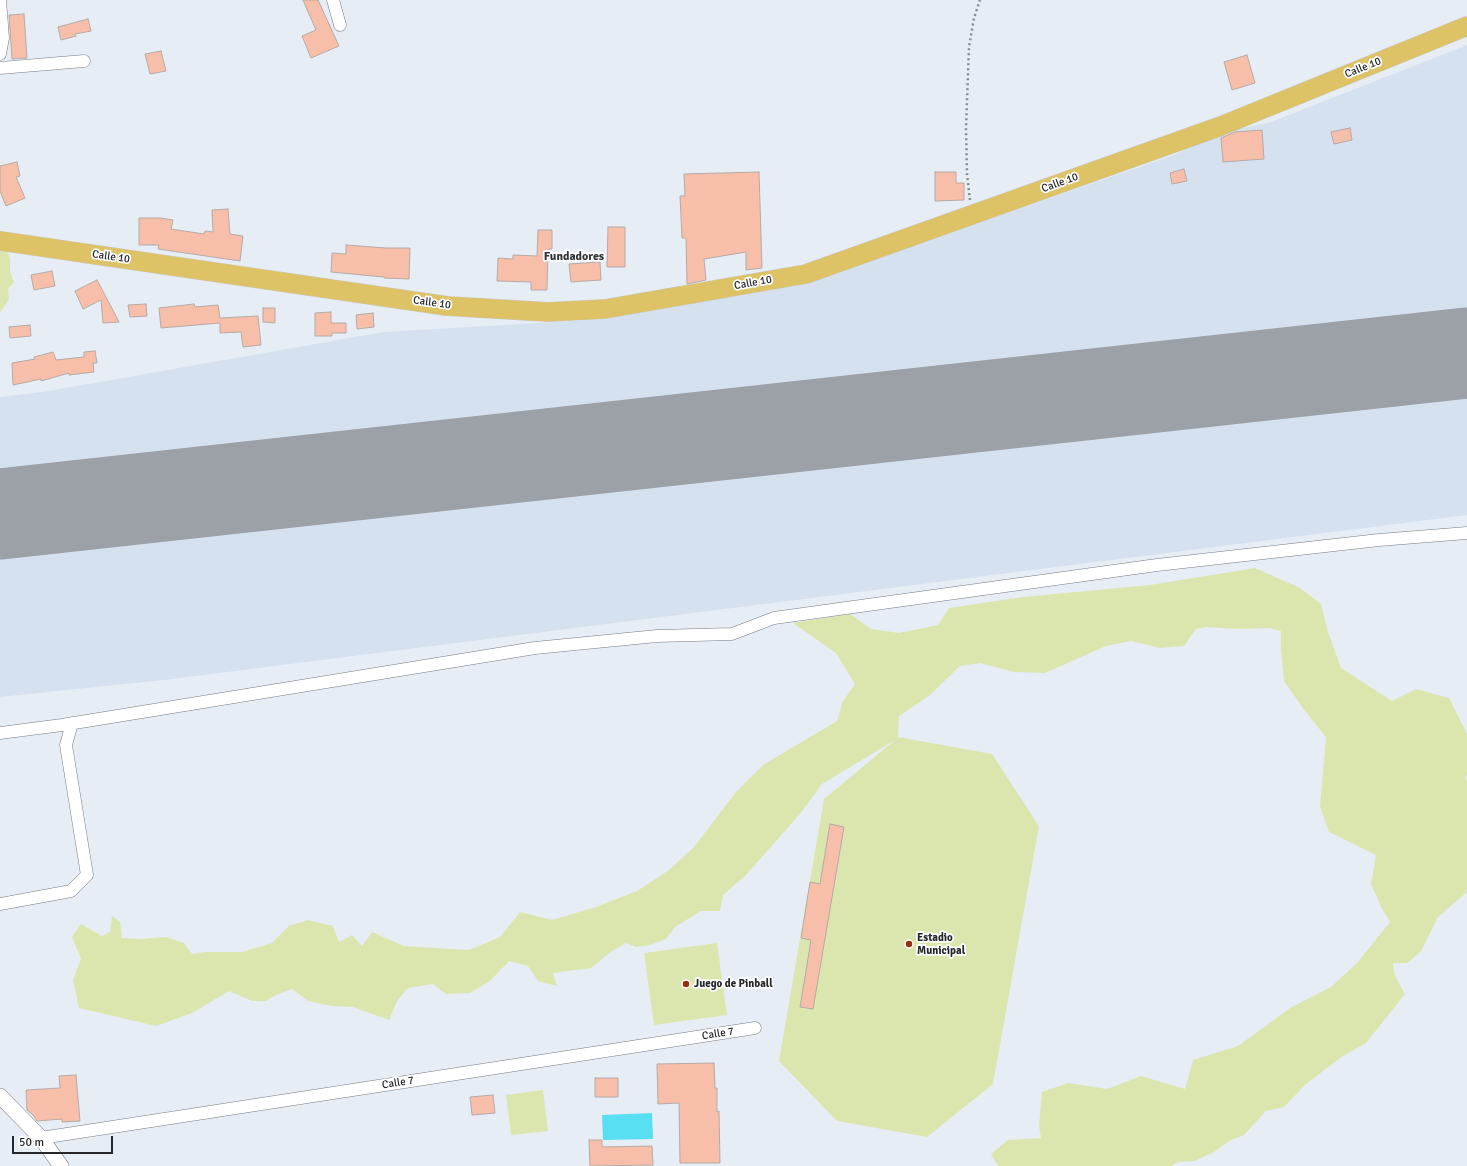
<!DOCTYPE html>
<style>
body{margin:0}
#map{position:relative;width:1467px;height:1166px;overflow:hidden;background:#e7edf5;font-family:Signika,sans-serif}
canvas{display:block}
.scale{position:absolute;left:12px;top:1136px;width:101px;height:18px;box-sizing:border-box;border:2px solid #242629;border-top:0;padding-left:5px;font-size:12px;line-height:14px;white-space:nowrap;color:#242629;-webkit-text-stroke:3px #fff;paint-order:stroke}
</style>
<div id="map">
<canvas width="1467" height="1166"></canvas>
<div class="scale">50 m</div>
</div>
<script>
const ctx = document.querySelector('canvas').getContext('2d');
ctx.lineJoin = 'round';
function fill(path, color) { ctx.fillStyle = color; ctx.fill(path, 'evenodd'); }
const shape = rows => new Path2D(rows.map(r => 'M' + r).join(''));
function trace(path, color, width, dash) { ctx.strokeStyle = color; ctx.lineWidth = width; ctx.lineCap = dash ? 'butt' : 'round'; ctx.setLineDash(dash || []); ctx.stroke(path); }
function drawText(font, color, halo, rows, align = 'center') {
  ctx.font = font + ' Signika,sans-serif'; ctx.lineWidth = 3.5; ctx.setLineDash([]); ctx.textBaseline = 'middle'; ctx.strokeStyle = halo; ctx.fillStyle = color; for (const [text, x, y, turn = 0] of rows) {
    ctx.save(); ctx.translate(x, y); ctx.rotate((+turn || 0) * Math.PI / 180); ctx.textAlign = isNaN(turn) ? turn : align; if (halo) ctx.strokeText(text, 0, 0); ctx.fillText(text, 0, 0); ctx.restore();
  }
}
fill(shape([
 [1467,45,1467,515,164,680,0,697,0,397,43,392,383,332,606,319,849,268,1174,155,1220,133,1271,122]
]), '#d6e1ef');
fill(shape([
 [0,246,6,247,10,259,10,272,14,282,8,289,9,299,0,313],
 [1255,568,1300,588,1321,604,1328,632,1341,668,1392,701,1416,689,1449,698,1467,734,1467,773,1466,778,1467,781,1467,892,1438,917,1421,951,1408,963,1393,963,1394,974,1405,994,1366,1043,1340,1058,1306,1084,1284,1107,1266,1111,1244,1135,1229,1141,1214,1152,1195,1161,1178,1162,1171,1166,998,1166,991,1154,1008,1140,1041,1138,1039,1126,1042,1092,1068,1083,1107,1089,1141,1076,1185,1089,1193,1060,1238,1046,1290,1008,1331,987,1357,963,1390,922,1382,909,1371,884,1376,855,1329,832,1320,807,1326,737,1305,711,1284,681,1281,650,1281,631,1269,628,1239,629,1207,627,1196,629,1184,646,1160,648,1131,641,1106,646,1045,673,1014,672,980,663,960,666,930,695,899,716,898,737,992,754,1039,826,993,1084,927,1137,837,1121,779,1061,824,799,895,740,822,784,800,814,745,876,723,895,720,911,701,911,675,927,666,939,650,945,636,947,626,943,609,953,591,968,553,973,557,986,538,981,528,966,509,961,490,981,470,993,446,994,433,984,408,988,397,1001,389,1020,353,1007,332,1006,308,1001,292,989,274,996,266,1001,252,1001,229,991,192,1013,156,1026,79,1008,73,980,81,959,72,937,81,924,102,936,110,932,112,916,120,922,122,938,141,939,166,937,184,943,192,954,205,952,242,952,272,943,289,926,308,920,333,926,339,942,352,935,362,946,372,932,404,946,469,950,500,937,520,912,552,920,596,907,637,891,669,870,694,847,736,792,763,765,837,721,843,701,855,684,836,653,793,623,850,614,871,629,899,633,938,625,949,608,1023,597,1150,585],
 [717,943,727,1015,654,1025,644,953],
 [543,1090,548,1131,511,1135,506,1095]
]), '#dbe6af');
fill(shape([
 [652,1113,653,1139,603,1140,602,1115]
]), '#58dff2');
trace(shape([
 [0,514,1467,353]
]), '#9ca1a7', 91);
const building = shape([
 [303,0,318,0,339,46,311,58,302,36,316,30,303,0],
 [24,14,27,58,12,59,9,15,24,14],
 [88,19,91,31,75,34,76,36,61,40,58,27,88,19],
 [161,51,166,71,150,74,145,54,161,51],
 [1247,55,1255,83,1232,90,1224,62,1247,55],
 [1350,128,1352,140,1334,144,1331,132,1350,128],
 [1262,130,1264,159,1223,162,1221,138,1235,132,1262,130],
 [17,162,20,176,16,177,25,198,6,206,0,191,0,166,17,162],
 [1184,169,1187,181,1172,184,1170,173,1184,169],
 [759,172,762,268,746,270,746,252,704,259,706,280,687,284,686,238,682,238,680,196,685,196,684,174,759,172],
 [935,172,956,172,956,183,964,183,964,200,935,201,935,172],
 [228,209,230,234,243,236,240,261,158,249,159,245,139,245,139,218,161,218,173,220,171,229,204,234,205,231,213,232,212,210,228,209],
 [608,227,625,227,625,267,607,267,608,227],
 [538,230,552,230,552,249,548,249,547,290,531,290,531,282,497,281,498,258,513,259,513,255,537,256,538,230],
 [346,245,386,248,410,248,409,279,384,278,384,277,331,272,332,253,346,254,346,245],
 [600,262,601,280,571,282,569,264,600,262],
 [52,271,55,286,34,290,31,275,52,271],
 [97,280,106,297,119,322,103,323,101,300,83,309,75,291,97,280],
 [146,304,147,316,130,317,128,305,146,304],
 [194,304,195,307,218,305,220,318,258,316,261,345,243,347,241,332,220,333,220,323,161,328,159,308,194,304],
 [263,308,275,308,275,323,263,322,263,308],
 [331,312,331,323,346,323,346,333,332,333,332,336,315,336,315,313,331,312],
 [373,313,374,327,357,329,356,315,373,313],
 [30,325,31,336,10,338,9,327,30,325],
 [95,351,97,363,93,363,94,372,69,375,69,373,41,381,41,379,13,385,12,363,35,359,34,357,53,352,56,360,84,357,84,352,95,351],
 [830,824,844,827,813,1009,800,1007,811,940,801,938,810,882,820,884,830,824],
 [714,1063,715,1088,717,1088,717,1112,719,1111,720,1163,680,1163,679,1103,658,1104,657,1064,714,1063],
 [76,1075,80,1121,62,1122,62,1119,37,1121,33,1115,27,1110,26,1090,60,1088,59,1076,76,1075],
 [595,1078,618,1078,618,1097,595,1097,595,1078],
 [493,1095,495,1113,472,1115,470,1097,493,1095],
 [589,1140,602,1140,602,1147,652,1146,653,1165,590,1166,589,1140]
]);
fill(building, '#f7bfaa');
trace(building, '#b4aaa6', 1);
const minor = shape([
 [333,0,340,25],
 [0,54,3,38,0,0],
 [0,68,84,61],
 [0,733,62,725,535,648,657,636,732,634,774,618,1157,565,1379,540,1467,533],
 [0,904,71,891,87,875,66,745,72,723],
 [41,1138,755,1028]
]);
const tertiary = shape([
 [0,1096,41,1138,61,1166]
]);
const primary = shape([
 [0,241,447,306,548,312,605,309,806,274,1221,126,1467,26]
]);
trace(minor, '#767b82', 13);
trace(tertiary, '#767b82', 16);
trace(primary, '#cacbcc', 20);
trace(shape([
 [970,200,967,174,966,128,969,47,974,18,980,0]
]), '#878b90', 2.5, [2, 3]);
trace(minor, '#fff', 12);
trace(tertiary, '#fff', 15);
trace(primary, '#ddc266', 19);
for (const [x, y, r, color] of [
 [909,944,4,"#972f14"],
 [686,984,4,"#972f14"]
]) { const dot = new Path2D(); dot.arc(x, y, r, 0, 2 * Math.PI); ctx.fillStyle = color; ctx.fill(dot); trace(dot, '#fff', 1.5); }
drawText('11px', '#242629', '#fff', [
 ["Calle 10",1363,68,-22],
 ["Calle 10",1060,183,-20],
 ["Calle 10",111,257,8],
 ["Calle 10",753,283,-10],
 ["Calle 10",432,303,8],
 ["Calle 7",718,1034,-9],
 ["Calle 7",398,1083,-9]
]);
drawText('bold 11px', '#242629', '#fff', [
 ["Estadio",917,938],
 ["Municipal",917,951],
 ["Juego de Pinball",694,984]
], 'left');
drawText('bold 12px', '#2f333a', '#fff', [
 ["Fundadores",574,257]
]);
</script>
